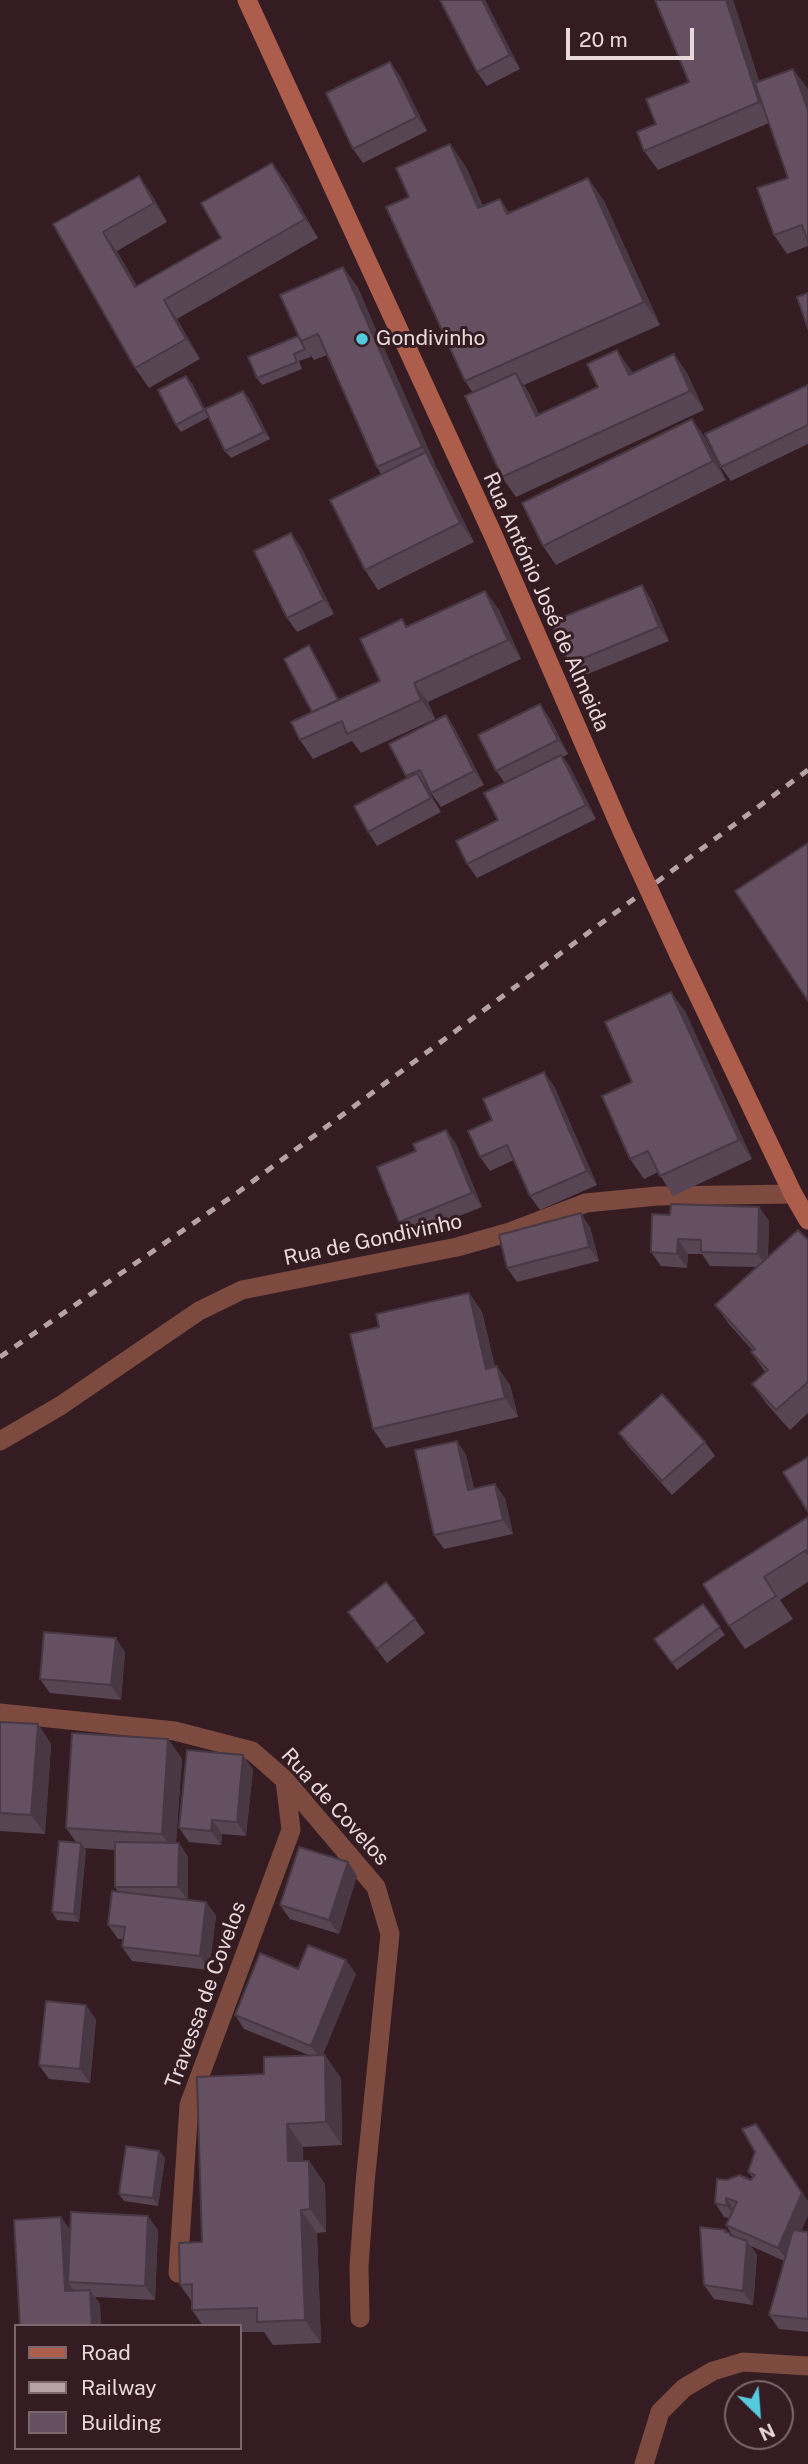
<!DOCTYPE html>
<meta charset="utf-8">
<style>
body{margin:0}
#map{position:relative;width:808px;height:2464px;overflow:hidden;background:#341c22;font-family:"Public Sans",sans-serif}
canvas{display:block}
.legend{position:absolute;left:14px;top:2324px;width:228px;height:126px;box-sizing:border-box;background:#341c22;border:2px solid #7c676c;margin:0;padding:9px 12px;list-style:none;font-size:21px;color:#e8d8db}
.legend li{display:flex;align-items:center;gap:14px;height:35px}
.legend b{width:35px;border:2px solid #7c676c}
.north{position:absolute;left:724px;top:2380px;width:70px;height:70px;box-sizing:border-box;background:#341c22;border:2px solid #7c676c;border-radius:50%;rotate:155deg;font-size:19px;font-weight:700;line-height:28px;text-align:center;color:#e8d8db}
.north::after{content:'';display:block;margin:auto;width:24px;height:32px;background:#55cadf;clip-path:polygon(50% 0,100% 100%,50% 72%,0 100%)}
.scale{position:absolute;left:566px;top:28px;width:128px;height:32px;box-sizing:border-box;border:4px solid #e8d8db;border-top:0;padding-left:9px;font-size:21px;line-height:24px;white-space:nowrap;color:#e8d8db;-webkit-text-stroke:5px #341c22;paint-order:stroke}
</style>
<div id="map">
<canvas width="808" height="2464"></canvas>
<ul class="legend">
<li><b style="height:9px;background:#ac5d4b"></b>Road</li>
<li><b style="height:9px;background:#b4a2a6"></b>Railway</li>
<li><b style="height:19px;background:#655061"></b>Building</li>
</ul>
<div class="north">N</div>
<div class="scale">20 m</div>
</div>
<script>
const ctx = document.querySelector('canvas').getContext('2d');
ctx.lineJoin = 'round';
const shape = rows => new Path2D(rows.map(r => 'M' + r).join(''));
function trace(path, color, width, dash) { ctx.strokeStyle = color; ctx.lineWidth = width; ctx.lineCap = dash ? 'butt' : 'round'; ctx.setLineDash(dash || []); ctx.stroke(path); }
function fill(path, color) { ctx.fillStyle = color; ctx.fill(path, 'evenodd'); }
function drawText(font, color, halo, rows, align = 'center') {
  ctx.font = font + ' "Public Sans",sans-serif'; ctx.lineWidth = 6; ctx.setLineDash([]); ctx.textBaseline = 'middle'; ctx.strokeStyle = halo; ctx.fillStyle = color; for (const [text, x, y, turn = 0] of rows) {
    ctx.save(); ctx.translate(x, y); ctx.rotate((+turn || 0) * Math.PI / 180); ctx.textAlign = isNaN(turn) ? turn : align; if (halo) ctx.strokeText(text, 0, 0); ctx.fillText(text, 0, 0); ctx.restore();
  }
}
trace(shape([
 [0,1441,60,1406,199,1311,242,1290,457,1247,510,1232,586,1203,657,1196,793,1194],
 [0,1713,175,1731,252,1751,285,1780,376,1887,390,1934,365,2183,359,2266,360,2318],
 [178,2273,189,2105,291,1830,285,1780],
 [644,2464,660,2412,684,2388,713,2371,743,2362,808,2366]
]), '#7c4a3e', 19);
trace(shape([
 [247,0,494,537,622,831],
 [679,955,793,1194,808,1220]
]), '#ac5d4b', 19);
trace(shape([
 [0,1357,237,1193,808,770]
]), '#b4a2a6', 5, [9, 9]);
trace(shape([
 [622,831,679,955]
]), '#ac5d4b', 19);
fill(shape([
 [440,0,485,0,520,69,487,86,477,72],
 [655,0,733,0,759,81,793,69,807,88,808,91,808,246,787,254,774,235,788,178,769,123,658,170,644,151,689,82],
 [400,76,427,131,363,163,353,149],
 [450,144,466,167,483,206,510,213,604,201,660,325,524,385,529,393,539,414,598,387,631,370,632,373,674,354,687,373,704,410,516,497,502,477,473,393,465,381,409,197],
 [286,182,318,238,177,319,200,359,149,388,135,368,53,224,152,195,167,222,117,251,137,286,221,238],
 [357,286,435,466,439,472,474,542,378,590,365,570,381,474,377,467,327,355,314,360,309,353,311,357,299,361,302,369,262,385,257,378,298,336],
 [192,383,209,417,181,432,176,425],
 [808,385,808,444,731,481,721,467],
 [249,398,270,439,231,458,225,451],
 [692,419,705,438,726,480,556,565,543,546],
 [301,547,334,614,297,632,287,618],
 [485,591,499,610,521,659,428,702,435,719,361,753,352,741,313,759,300,740,312,712,309,645,314,653,339,700,380,681,402,619,407,626],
 [651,599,669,641,578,678,569,664],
 [540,704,550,719,568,754,563,757,571,769,596,819,477,878,467,864,498,820,505,783,496,771],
 [446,715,455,729,484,785,441,807,431,793,427,785,426,786,441,812,377,846,368,832,408,778,389,744],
 [685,1011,752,1159,673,1196,658,1172,644,1179,630,1159,632,1082],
 [554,1086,597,1185,540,1210,530,1196,514,1160,490,1171,480,1157,492,1120],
 [446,1130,456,1144,482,1207,409,1236,399,1222,416,1151],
 [759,1207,769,1221,768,1257,808,1240,808,1413,790,1430,766,1403,752,1384,765,1372,751,1352,753,1351,729,1324,715,1305,756,1267,710,1266,702,1254,688,1254,687,1268,661,1266,651,1252,670,1215],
 [590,1227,599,1261,517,1282,507,1268],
 [469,1293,482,1312,495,1367,510,1385,518,1417,386,1448,373,1429,379,1327],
 [619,1433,705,1442,715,1456,672,1495,629,1447],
 [457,1441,466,1455,474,1488,505,1498,513,1534,444,1549,434,1535],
 [808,1517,808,1582,780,1600,793,1619,745,1649,729,1626],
 [703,1604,725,1635,677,1670,654,1639],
 [348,1612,415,1619,425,1633,387,1663],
 [125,1652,121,1700,50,1693,40,1679],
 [0,1722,38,1724,51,1744,45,1834,0,1831],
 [168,1739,182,1759,176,1843,179,1843,188,1857,188,1900,206,1902,216,1916,209,1970,132,1961,122,1947,123,1939,118,1939,108,1925,118,1892,115,1887,115,1850,84,1848,86,1850,79,1922,57,1920,52,1912,76,1842,66,1828],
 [253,1769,246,1836,222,1834,221,1845,189,1842,179,1828],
 [348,1862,357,1876,339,1934,290,1919,280,1905],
 [298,1969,356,1974,322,2055,341,2078,342,2145,303,2147,303,2161,309,2161,325,2184,326,2232,317,2233,321,2343,273,2345,264,2332,240,2332,240,2326,203,2326,192,2310,192,2302,180,2285,202,2242,264,2074,311,2056,244,2029,235,2015],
 [96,2019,90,2083,49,2079,39,2065],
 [159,2151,165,2158,158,2206,124,2201,119,2194],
 [755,2152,808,2215,801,2231,808,2232,808,2332,779,2329,769,2315,784,2261,751,2246,757,2255,753,2305,714,2299,704,2285,728,2233,733,2236,726,2225,729,2218,724,2217,715,2203,751,2180,753,2178,748,2172],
 [61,2217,70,2230,158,2230,155,2300,95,2297,100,2304,101,2326,20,2326]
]), '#574553');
fill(shape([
 [482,0,485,0,520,69,510,55],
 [726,0,733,0,772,121,759,102],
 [390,62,400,76,427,131,417,117],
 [793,69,807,88,808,91,808,110],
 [450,144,466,167,494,231,478,208],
 [272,163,286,182,318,238,305,219],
 [139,176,152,195,167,222,154,203],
 [588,178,604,201,660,325,644,302],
 [500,199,516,222,507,214],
 [103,232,117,251,148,307,135,287],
 [343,267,357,286,436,466,422,447],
 [164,300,177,319,200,359,186,339],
 [617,350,631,370,642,394,629,375],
 [674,354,687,373,704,410,690,391],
 [516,373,529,393,549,435,536,416],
 [186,376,192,383,209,417,204,410],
 [243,391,249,398,270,439,264,432],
 [692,419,705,438,726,480,713,461],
 [426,452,439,472,474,542,460,523],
 [291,533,301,547,334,614,324,600],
 [642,585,651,599,669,641,659,627],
 [485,591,499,610,521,659,508,640],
 [309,645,314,653,347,715,342,708],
 [414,683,428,702,435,719,421,700],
 [540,704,550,719,568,754,558,740],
 [446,715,455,729,484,785,474,771],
 [561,755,571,769,596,819,586,805],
 [417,773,427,787,441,812,431,798],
 [671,992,685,1011,752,1159,739,1140],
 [544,1072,554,1086,597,1185,587,1171],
 [446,1130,456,1144,482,1207,472,1193],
 [759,1207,769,1221,767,1268,758,1254],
 [581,1213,590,1227,599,1261,589,1247],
 [678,1239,688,1254,687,1268,677,1254],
 [469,1293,482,1312,500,1388,486,1369],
 [497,1366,510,1385,518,1417,505,1398],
 [457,1441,466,1455,477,1504,468,1490],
 [495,1484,505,1498,513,1534,503,1520],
 [116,1638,125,1652,121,1700,111,1685],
 [38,1724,51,1744,45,1834,31,1815],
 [168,1739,182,1759,175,1854,162,1834],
 [243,1755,253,1769,246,1836,237,1822],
 [212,1820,222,1834,221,1845,211,1831],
 [81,1843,86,1850,79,1922,74,1914],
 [179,1843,188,1857,188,1901,178,1887],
 [348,1862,357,1876,339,1934,329,1920],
 [206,1902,216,1916,209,1970,200,1956],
 [346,1960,356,1974,321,2060,311,2046],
 [86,2005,96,2019,90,2083,80,2069],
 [325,2055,341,2078,342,2145,326,2122],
 [287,2124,303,2147,304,2184,288,2161],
 [766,2138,808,2201,808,2215,788,2262,778,2248],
 [159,2151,165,2158,158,2206,153,2198],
 [309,2161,325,2184,326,2232,310,2209],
 [726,2198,736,2212,737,2220,727,2206],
 [301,2210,317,2233,321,2343,305,2320],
 [148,2216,158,2230,155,2300,145,2286],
 [61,2217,71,2231,68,2282,74,2291,65,2291],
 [747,2241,757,2255,753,2305,743,2291],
 [90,2290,100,2304,101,2326,92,2326]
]), '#473844');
const building = shape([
 [440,0,482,0,510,55,477,72,440,0],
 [655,0,726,0,759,102,644,151,637,132,656,124,646,99,689,82,655,0],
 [390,62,417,117,353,149,326,93,390,62],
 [793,69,808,110,808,242,802,225,774,235,757,188,788,178,755,83,793,69],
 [450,144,478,208,500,199,507,214,588,178,644,302,465,381,386,207,409,197,396,168,450,144],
 [272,163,305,219,164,300,186,339,135,368,53,224,139,176,154,203,103,232,135,287,221,238,201,203,272,163],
 [343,267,422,447,377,467,318,334,301,341,280,295,343,267],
 [808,293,808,329,797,297,808,293],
 [298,336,305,349,294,354,297,362,257,378,248,357,298,336],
 [617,350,629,375,674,354,690,391,502,477,465,396,516,373,536,416,598,387,587,364,617,350],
 [186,376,204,410,176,425,158,390,186,376],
 [808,385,808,425,721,467,705,434,808,385],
 [243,391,264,432,225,451,205,409,243,391],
 [692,419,713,461,543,546,522,503,692,419],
 [426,452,460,523,365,570,330,500,426,452],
 [291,533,324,600,287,618,254,551,291,533],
 [642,585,659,627,569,664,551,622,642,585],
 [485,591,508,640,414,683,421,700,347,734,342,721,300,740,291,722,380,681,360,639,402,619,406,627,485,591],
 [309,645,338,700,312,712,284,659,309,645],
 [540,704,558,740,496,771,478,735,540,704],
 [446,715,474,771,431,793,420,770,406,776,389,744,446,715],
 [561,755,586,805,467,864,456,841,498,820,484,793,561,755],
 [417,773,431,798,368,832,354,806,417,773],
 [808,843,808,1001,735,891,808,843],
 [671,992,739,1140,660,1176,648,1151,630,1159,602,1096,632,1082,605,1022,671,992],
 [544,1072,587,1171,530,1196,507,1145,480,1157,468,1131,492,1120,483,1099,544,1072],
 [446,1130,472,1193,399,1222,377,1167,416,1151,413,1144,446,1130],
 [671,1204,759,1207,758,1254,701,1252,701,1240,678,1239,677,1254,651,1252,652,1214,670,1215,671,1204],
 [581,1213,589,1247,507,1268,499,1235,581,1213],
 [798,1230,808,1240,808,1382,776,1410,752,1384,768,1370,751,1352,755,1349,715,1305,798,1230],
 [469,1293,486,1369,497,1366,505,1398,373,1429,350,1334,379,1327,376,1314,469,1293],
 [662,1394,705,1442,662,1481,619,1433,662,1394],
 [457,1441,468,1490,495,1484,503,1520,434,1535,415,1450,457,1441],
 [808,1457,808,1512,783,1472,808,1457],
 [808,1517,808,1554,806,1550,764,1577,776,1596,729,1626,703,1584,808,1517],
 [386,1582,415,1619,377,1649,348,1612,386,1582],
 [703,1604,720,1627,672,1663,654,1639,703,1604],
 [44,1632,116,1638,111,1685,40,1679,44,1632],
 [0,1722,38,1724,31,1815,0,1813,0,1722],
 [72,1733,168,1739,162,1834,66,1828,72,1733],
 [187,1750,243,1755,237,1822,212,1820,211,1831,179,1828,187,1750],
 [59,1841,81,1843,74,1914,52,1912,59,1841],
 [115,1842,179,1843,178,1887,115,1887,115,1842],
 [299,1847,348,1862,329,1920,280,1905,299,1847],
 [112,1891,206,1902,200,1956,122,1947,125,1927,108,1925,112,1891],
 [308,1945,346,1960,311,2046,235,2015,260,1953,298,1969,308,1945],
 [46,2001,86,2005,80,2069,39,2065,46,2001],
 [325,2055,326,2122,287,2124,288,2161,309,2161,310,2209,301,2210,305,2320,257,2322,257,2308,192,2310,192,2284,180,2285,179,2243,202,2242,197,2077,264,2074,264,2057,325,2055],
 [756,2124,802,2193,778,2248,726,2225,737,2202,726,2198,727,2206,715,2203,717,2179,727,2180,739,2175,751,2180,755,2175,748,2172,755,2152,742,2129,756,2124],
 [126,2146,159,2151,153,2198,119,2194,126,2146],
 [71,2212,148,2216,145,2286,68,2282,71,2212],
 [61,2217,65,2291,90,2290,92,2326,20,2326,14,2220,61,2217],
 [700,2227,726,2230,725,2232,730,2233,730,2235,747,2241,743,2291,704,2285,700,2227],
 [793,2230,808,2232,808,2319,769,2315,793,2230]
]);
fill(building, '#655061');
trace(building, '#473844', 2);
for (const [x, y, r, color] of [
 [362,339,7,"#55cadf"]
]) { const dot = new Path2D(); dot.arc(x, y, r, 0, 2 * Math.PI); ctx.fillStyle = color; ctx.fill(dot); trace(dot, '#341c22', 2.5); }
drawText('21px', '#e8d8db', '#341c22', [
 ["Gondivinho",376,339]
], 'left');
drawText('21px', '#e8d8db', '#341c22', [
 ["Rua António José de Almeida",546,602,66],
 ["Rua de Gondivinho",373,1240,-12],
 ["Rua de Covelos",335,1807,48],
 ["Travessa de Covelos",206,1995,-70]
]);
</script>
